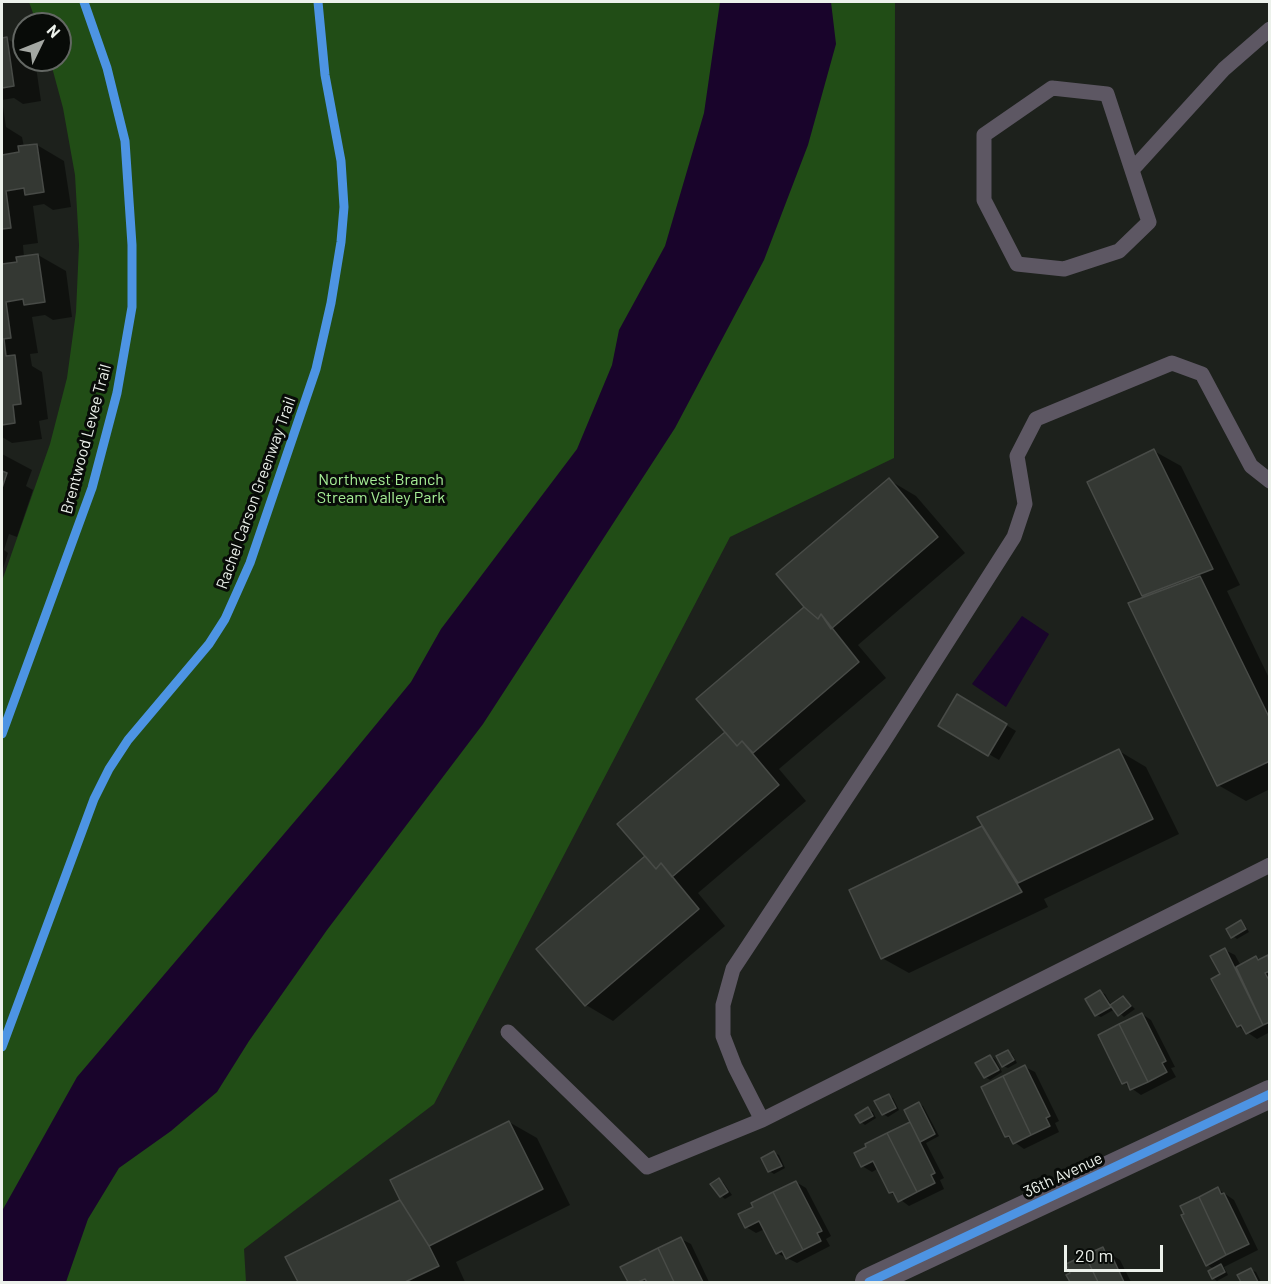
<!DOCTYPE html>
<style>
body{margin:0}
#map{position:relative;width:1271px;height:1284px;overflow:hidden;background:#1d211c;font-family:Barlow,sans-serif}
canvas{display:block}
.frame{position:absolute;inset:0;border:3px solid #ecf1eb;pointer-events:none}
.north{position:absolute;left:12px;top:12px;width:60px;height:60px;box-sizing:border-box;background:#080b08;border:2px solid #636763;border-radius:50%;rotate:47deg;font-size:16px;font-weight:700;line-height:24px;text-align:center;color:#ecf1eb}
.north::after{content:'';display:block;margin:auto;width:21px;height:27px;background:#a4a8a3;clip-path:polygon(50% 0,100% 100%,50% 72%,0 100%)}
.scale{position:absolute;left:1064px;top:1245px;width:99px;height:27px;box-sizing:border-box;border:3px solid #ecf1eb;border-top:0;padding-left:8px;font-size:18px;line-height:21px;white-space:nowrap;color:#ecf1eb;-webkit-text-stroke:4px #080b08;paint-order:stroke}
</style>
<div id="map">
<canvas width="1271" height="1284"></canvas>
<div class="frame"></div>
<div class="north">N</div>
<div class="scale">20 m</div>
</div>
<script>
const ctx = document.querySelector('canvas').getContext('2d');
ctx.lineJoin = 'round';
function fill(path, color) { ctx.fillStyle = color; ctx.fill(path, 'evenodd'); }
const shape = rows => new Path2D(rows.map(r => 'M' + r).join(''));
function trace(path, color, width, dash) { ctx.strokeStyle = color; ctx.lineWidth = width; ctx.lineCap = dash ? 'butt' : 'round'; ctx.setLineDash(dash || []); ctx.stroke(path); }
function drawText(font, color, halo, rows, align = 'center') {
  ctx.font = font + ' Barlow,sans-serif'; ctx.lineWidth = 6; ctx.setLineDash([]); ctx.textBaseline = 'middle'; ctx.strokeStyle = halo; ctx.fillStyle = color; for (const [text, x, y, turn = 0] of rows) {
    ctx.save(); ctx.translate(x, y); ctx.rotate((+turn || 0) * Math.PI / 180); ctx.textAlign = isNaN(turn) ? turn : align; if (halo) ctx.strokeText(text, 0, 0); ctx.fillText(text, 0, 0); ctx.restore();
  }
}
fill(shape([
 [29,2,895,2,894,458,730,537,434,1104,244,1249,246,1282,2,1282,2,581,50,444,67,378,76,312,79,245,75,175,63,108,50,60,60,60,60,24,37,24]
]), '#214d16');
fill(shape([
 [720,2,831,2,836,44,808,145,764,260,675,428,483,724,327,930,249,1041,217,1092,171,1131,119,1168,88,1219,66,1282,2,1282,2,1211,77,1077,341,767,411,682,441,629,577,449,612,365,619,330,665,246,704,113],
 [1022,616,1049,634,1006,707,972,684]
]), '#19042b');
fill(shape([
 [2,39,7,39,24,48,24,60,35,60,41,101,23,104,14,98,2,100,6,127,22,137,24,147,37,145,64,161,71,207,53,210,44,204,33,206,38,243,23,245,24,257,38,255,66,271,72,317,53,320,45,315,32,317,38,353,30,354,32,366,42,372,48,419,39,421,42,439,12,443,2,437],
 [1154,451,1181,466,1240,585,1227,591,1270,680,1270,789,1246,801,1218,785,1144,597,1089,483],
 [2,454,32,470,26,486,33,490,17,537,9,534,4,550,8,553,2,572],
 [889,480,916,496,965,553,858,645,886,678,779,769,806,801,698,893,725,926,613,1021,586,1005,538,949,647,856],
 [958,696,1016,731,999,760,940,726],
 [1119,751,1146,767,1179,834,1044,899,1048,907,909,973,882,958,851,890,984,827],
 [1241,922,1245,925,1249,932,1237,939,1233,936],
 [1225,950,1235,955,1241,966,1256,957,1261,960,1270,957,1270,1032,1257,1039,1238,1026,1222,974],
 [1100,992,1105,994,1112,1006,1123,997,1135,1009,1124,1017,1115,1009,1101,1017,1096,1015],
 [1142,1014,1151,1020,1175,1067,1171,1068,1176,1077,1141,1095,1124,1083],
 [1008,1051,1012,1054,1017,1063,1008,1068,1003,1066],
 [990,1056,995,1059,1002,1072,990,1080,985,1077],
 [1025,1067,1035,1072,1059,1121,1055,1123,1059,1132,1024,1149,1006,1136],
 [888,1096,893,1098,899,1110,888,1117,883,1114],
 [919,1104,923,1106,939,1136,926,1143,944,1178,940,1180,944,1189,909,1206,890,1192,879,1168,872,1172,862,1166,868,1148,867,1145,912,1123],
 [868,1109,873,1112,876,1118,865,1125,861,1122],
 [509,1122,537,1138,570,1205,456,1262,465,1282,299,1282,287,1258,402,1201],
 [774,1153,779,1155,785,1168,774,1174,769,1171,763,1158],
 [719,1180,723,1182,732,1195,725,1199,721,1196],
 [796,1182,806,1188,831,1236,826,1239,830,1246,797,1263,777,1253,765,1229,756,1233,746,1227,740,1215],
 [1218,1189,1234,1200,1258,1250,1224,1267,1228,1275,1217,1281,1213,1278,1214,1269,1207,1265],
 [681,1239,691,1244,709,1282,629,1282,622,1267],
 [1103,1249,1120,1260,1131,1282,1071,1282,1068,1276],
 [1251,1270,1256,1272,1261,1282,1243,1282,1239,1275]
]), '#0007');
const building = shape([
 [7,37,14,86,2,88,2,38,7,37],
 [37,144,44,192,25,195,24,188,6,191,11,228,2,229,2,155,19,152,18,146,37,144],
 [38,254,45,302,24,305,23,299,6,302,11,338,2,339,2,264,17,262,16,257,38,254],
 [2,339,4,339,6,356,15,355,21,404,13,405,15,423,2,425,2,339],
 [1154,449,1213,569,1142,596,1087,482,1154,449],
 [2,471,7,473,2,488,2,471],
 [889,478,938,537,831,629,821,614,818,619,804,607,776,574,889,478],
 [1200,576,1270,719,1270,761,1217,786,1128,603,1200,576],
 [804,607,818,619,821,614,859,662,753,753,742,741,737,746,696,699,804,607],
 [957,694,1007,724,988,756,938,726,957,694],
 [725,732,737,746,742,741,779,785,672,877,661,863,656,869,617,824,725,732],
 [1119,749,1153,819,1018,883,977,817,1119,749],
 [982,826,1022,892,881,959,849,890,982,826],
 [645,856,656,869,661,863,699,909,585,1006,536,949,645,856],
 [1241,920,1246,929,1231,938,1226,929,1241,920],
 [1225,948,1263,1025,1246,1034,1241,1025,1237,1027,1211,979,1220,974,1210,956,1225,948],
 [1268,955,1270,971,1265,973,1270,982,1270,1022,1263,1025,1236,967,1256,956,1258,960,1268,955],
 [1100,990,1111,1007,1095,1016,1085,999,1100,990],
 [1123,996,1131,1006,1118,1016,1110,1005,1123,996],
 [1142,1013,1166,1061,1162,1063,1167,1072,1148,1082,1119,1024,1142,1013],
 [1119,1024,1148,1082,1130,1090,1127,1082,1122,1084,1098,1035,1119,1024],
 [1008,1050,1014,1060,1002,1067,996,1056,1008,1050],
 [990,1055,999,1070,984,1078,975,1063,990,1055],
 [1025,1065,1050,1116,1046,1118,1050,1126,1031,1135,1003,1076,1025,1065],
 [1003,1076,1031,1135,1013,1144,1009,1136,1005,1137,981,1087,1003,1076],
 [889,1094,896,1108,882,1115,874,1101,889,1094],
 [919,1102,935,1134,920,1142,904,1110,919,1102],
 [868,1107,873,1116,860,1123,855,1115,868,1107],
 [509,1121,543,1189,429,1246,400,1200,390,1180,509,1121],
 [910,1122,935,1173,931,1175,935,1183,917,1192,887,1133,910,1122],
 [887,1133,917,1192,898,1202,893,1192,889,1193,873,1161,861,1167,854,1153,866,1147,865,1144,887,1133],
 [774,1151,782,1166,768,1172,761,1158,774,1151],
 [719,1178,728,1192,720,1197,710,1184,719,1178],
 [796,1181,822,1231,817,1233,821,1241,803,1250,773,1192,796,1181],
 [1218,1187,1221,1194,1224,1193,1249,1244,1226,1255,1199,1197,1218,1187],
 [773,1192,803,1250,786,1259,782,1251,776,1254,759,1221,745,1228,738,1214,753,1207,751,1203,773,1192],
 [1199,1197,1226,1255,1206,1266,1181,1215,1184,1214,1180,1206,1199,1197],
 [400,1200,429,1246,439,1266,405,1282,298,1282,285,1257,400,1200],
 [681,1237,703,1282,674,1282,658,1248,681,1237],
 [1103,1247,1106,1254,1110,1252,1124,1282,1098,1282,1085,1255,1103,1247],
 [658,1248,674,1282,647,1282,645,1279,638,1282,628,1282,620,1267,658,1248],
 [1085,1255,1098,1282,1070,1282,1066,1275,1070,1273,1066,1264,1085,1255],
 [1221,1264,1225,1272,1212,1279,1208,1271,1221,1264],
 [1251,1268,1258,1282,1241,1282,1237,1275,1251,1268]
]);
fill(building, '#343833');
trace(building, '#484b47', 1.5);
trace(shape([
 [1052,88,1107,94,1149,222,1119,251,1064,269,1017,264,984,200,984,135,1052,88],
 [1132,170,1224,69,1270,29],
 [508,1032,647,1167,762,1120,1270,865],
 [762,1120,735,1067,723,1036,723,1005,733,969,882,744,1014,537,1025,504,1017,456,1036,419,1172,363,1202,374,1251,466,1270,481]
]), '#5d5763', 15);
trace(shape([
 [869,1282,1270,1094]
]), '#5d5763', 28);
trace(shape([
 [2,734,92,488,117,393,132,307,132,245,125,141,107,68,84,2],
 [2,1047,94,799,109,769,128,740,209,644,225,619,250,563,316,369,331,303,341,242,344,207,341,161,325,75,318,2],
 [869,1282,1270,1094]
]), '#4d94e3', 9);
drawText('16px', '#ecf1eb', '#080b08', [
 ["Brentwood Levee Trail",86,439,-75],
 ["Rachel Carson Greenway Trail",256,493,-70],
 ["36th Avenue",1063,1175,-25]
]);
drawText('16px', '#a6ee96', '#080b08', [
 ["Northwest Branch",381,480],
 ["Stream Valley Park",381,498]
]);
</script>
